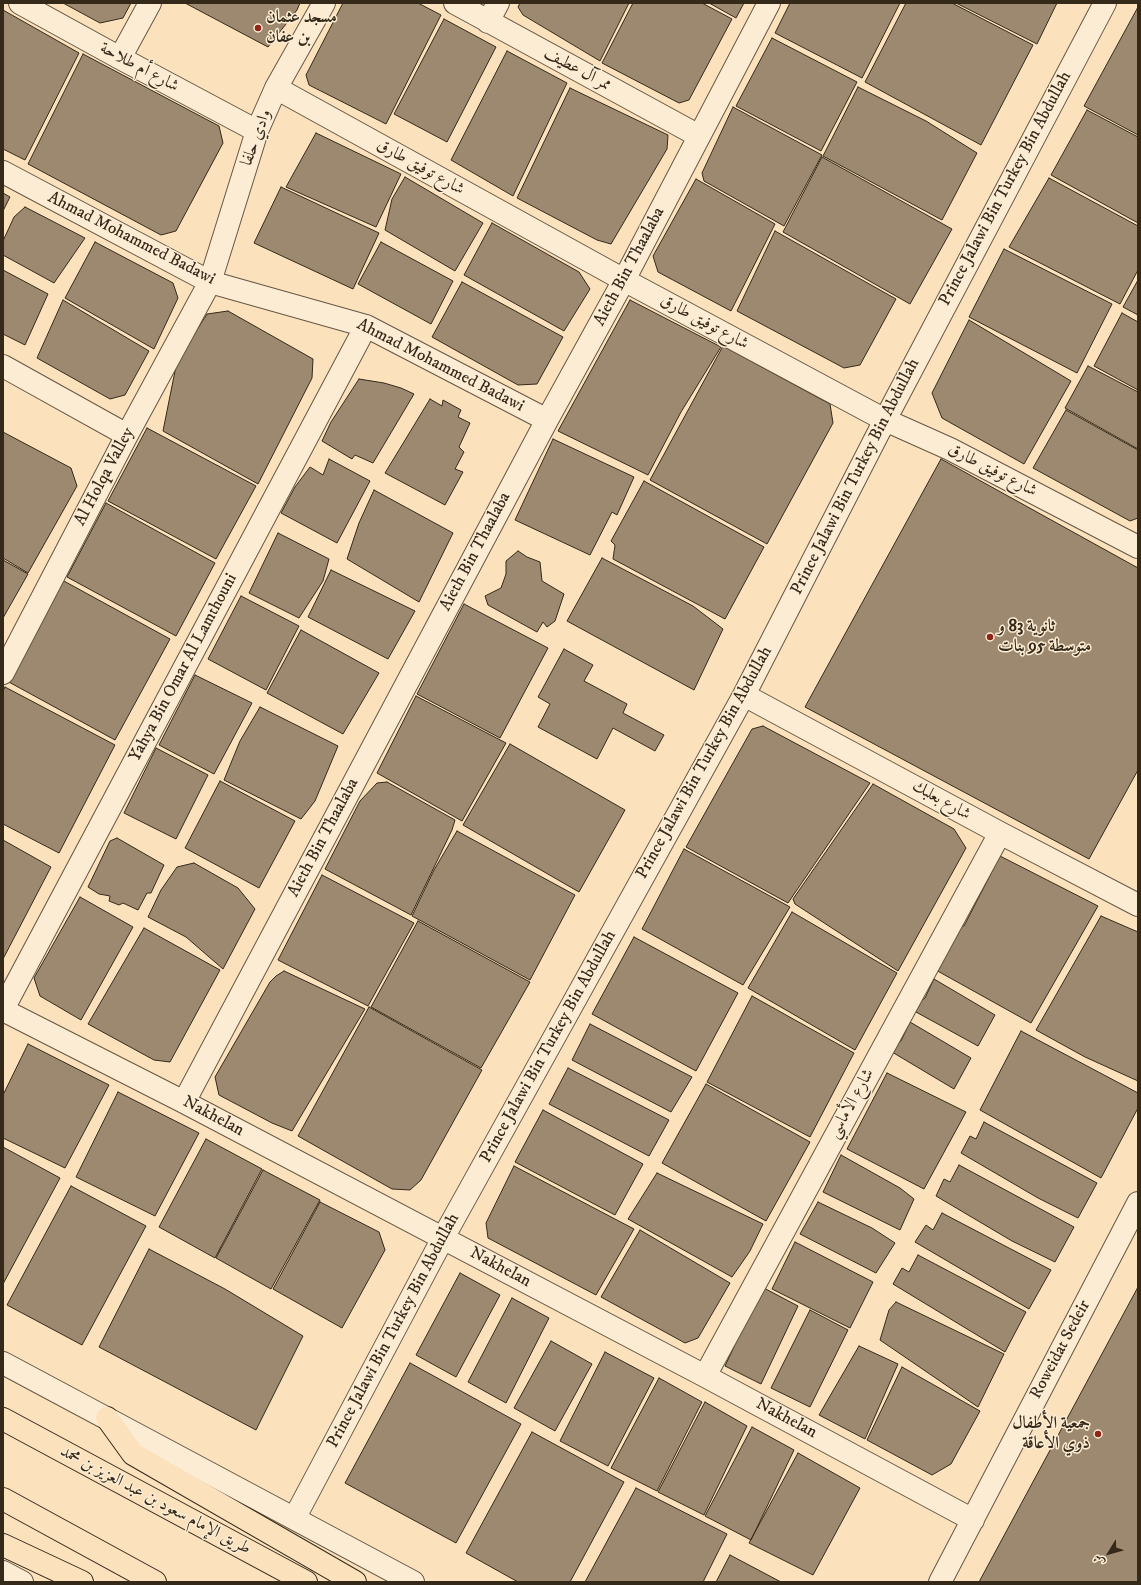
<!DOCTYPE html>
<meta charset="utf-8">
<style>
body{margin:0}
#map{position:relative;width:1141px;height:1585px;overflow:hidden;background:#fbe2bd;font-family:"IM FELL DW Pica",Amiri,serif}
canvas{display:block}
.frame{position:absolute;inset:0;border:4px solid #35291a;pointer-events:none}
.north{position:absolute;left:1089px;top:1533px;width:40px;height:40px;-webkit-text-stroke:3px #fcecd4;paint-order:stroke;rotate:233deg;font-size:11px;font-weight:700;line-height:16px;text-align:center;color:#35291a}
.north::after{content:'';display:block;margin:auto;width:14px;height:18px;background:#35291a;clip-path:polygon(50% 0,100% 100%,50% 72%,0 100%)}
</style>
<div id="map">
<canvas width="1141" height="1585"></canvas>
<div class="frame"></div>
<div class="north">ش</div>
</div>
<script>
const ctx = document.querySelector('canvas').getContext('2d');
ctx.lineJoin = 'round';
function fill(path, color) { ctx.fillStyle = color; ctx.fill(path, 'evenodd'); }
const shape = rows => new Path2D(rows.map(r => 'M' + r).join(''));
function trace(path, color, width, dash) { ctx.strokeStyle = color; ctx.lineWidth = width; ctx.lineCap = dash ? 'butt' : 'round'; ctx.setLineDash(dash || []); ctx.stroke(path); }
function drawText(font, color, halo, rows, align = 'center') {
  ctx.font = font + ' "IM FELL DW Pica",Amiri,serif'; ctx.lineWidth = 3; ctx.setLineDash([]); ctx.textBaseline = 'middle'; ctx.strokeStyle = halo; ctx.fillStyle = color; for (const [text, x, y, turn = 0] of rows) {
    ctx.save(); ctx.translate(x, y); ctx.rotate((+turn || 0) * Math.PI / 180); ctx.textAlign = isNaN(turn) ? turn : align; if (halo) ctx.strokeText(text, 0, 0); ctx.fillText(text, 0, 0); ctx.restore();
  }
}
const building = shape([
 [63,3,131,3,123,18,100,23,63,3],
 [185,3,300,3,297,10,268,47,185,3],
 [343,3,418,3,441,15,386,124,309,85,306,75,343,3],
 [520,3,629,3,600,61,523,15,518,7,520,3],
 [633,3,702,3,732,19,689,100,679,103,602,63,633,3],
 [709,3,744,3,736,18,709,3],
 [790,3,900,3,862,78,775,33,790,3],
 [906,3,952,3,1033,45,981,145,865,82,906,3],
 [956,3,1057,3,1037,44,956,3],
 [1138,7,1138,135,1084,106,1138,7],
 [3,10,79,53,25,160,3,149,3,10],
 [444,19,496,47,447,142,394,114,444,19],
 [772,38,857,82,821,151,736,106,772,38],
 [507,51,567,83,513,196,451,160,507,51],
 [83,54,219,126,223,143,176,231,161,235,28,164,83,54],
 [858,87,926,121,977,153,942,220,823,156,858,87],
 [570,88,668,135,667,149,611,244,597,240,517,198,570,88],
 [733,107,822,155,784,226,704,181,702,173,733,107],
 [1087,110,1138,137,1138,223,1051,175,1087,110],
 [316,133,401,174,376,227,286,187,316,133],
 [822,157,952,229,910,304,783,232,822,157],
 [405,177,483,223,455,271,385,230,392,199,405,177],
 [1049,178,1138,226,1138,270,1120,304,1009,247,1049,178],
 [696,179,775,224,731,311,658,272,653,256,696,179],
 [281,187,379,233,353,289,254,243,281,187],
 [3,193,10,197,3,211,3,193],
 [25,207,85,238,54,283,3,255,3,241,14,217,25,207],
 [492,223,579,272,590,289,564,331,464,275,492,223],
 [775,231,896,299,860,365,844,368,737,311,775,231],
 [95,242,173,283,178,298,154,349,65,298,95,242],
 [381,242,453,281,431,324,358,284,381,242],
 [1004,249,1112,304,1077,373,969,317,1004,249],
 [3,270,48,294,25,345,3,334,3,270],
 [1138,280,1138,315,1123,307,1138,280],
 [462,282,563,337,537,384,518,385,432,337,462,282],
 [63,300,149,351,125,395,110,399,37,358,63,300],
 [630,300,721,347,681,412,648,475,558,431,630,300],
 [228,311,313,359,312,378,258,484,163,431,177,361,207,314,228,311],
 [1122,313,1138,322,1138,390,1094,366,1122,313],
 [969,320,1071,381,1024,464,942,418,932,393,969,320],
 [723,346,830,404,833,423,767,544,650,480,723,346],
 [1088,366,1138,392,1138,449,1065,408,1088,366],
 [359,379,384,383,401,388,414,394,373,463,355,455,352,459,322,441,331,422,359,379],
 [430,399,442,406,443,400,461,410,458,417,470,423,459,447,464,452,455,469,463,472,445,505,385,473,430,399],
 [1066,410,1138,450,1138,518,1130,521,1033,468,1066,410],
 [147,428,256,486,216,559,108,501,147,428],
 [3,432,71,468,77,486,28,573,3,558,3,432],
 [553,439,634,477,617,515,612,512,590,555,515,520,553,439],
 [329,459,370,481,337,543,281,513,295,487,310,467,323,475,329,459],
 [941,459,1138,568,1138,770,1089,859,805,707,941,459],
 [644,481,764,547,725,619,613,559,615,545,611,541,644,481],
 [374,490,453,533,419,602,347,559,359,523,374,490],
 [106,503,215,563,176,636,67,577,106,503],
 [278,533,329,559,323,581,299,618,249,593,278,533],
 [518,551,527,557,540,562,542,581,564,594,555,621,547,627,543,622,537,632,488,605,485,596,501,588,506,574,506,561,518,551],
 [602,558,693,606,723,629,694,690,567,621,602,558],
 [3,560,28,574,3,618,3,560],
 [331,570,415,611,388,659,308,617,331,570],
 [62,580,170,639,115,740,7,681,62,580],
 [241,596,299,626,266,690,208,659,241,596],
 [464,604,548,648,500,738,417,694,464,604],
 [301,630,379,673,343,734,267,693,301,630],
 [564,649,593,665,584,681,627,704,623,713,664,735,655,751,613,728,597,759,538,727,550,704,538,697,564,649],
 [195,675,252,703,214,774,159,745,195,675],
 [5,687,115,745,59,853,3,824,3,691,5,687],
 [416,696,506,743,462,821,377,773,416,696],
 [260,707,338,746,315,801,301,819,224,780,240,741,260,707],
 [763,726,870,783,788,903,686,847,752,729,763,726],
 [510,744,625,810,579,892,463,825,510,744],
 [156,748,208,775,176,839,124,813,156,748],
 [220,781,295,821,259,888,185,848,220,781],
 [387,782,455,820,452,830,411,915,325,869,360,801,377,783,387,782],
 [873,784,954,829,966,848,898,971,795,904,793,899,873,784],
 [457,831,575,895,530,980,412,916,434,870,457,831],
 [117,838,164,865,151,893,147,893,138,910,123,903,119,905,109,901,110,896,99,894,88,887,110,841,117,838],
 [3,840,51,867,3,959,3,840],
 [684,849,790,907,743,985,642,929,684,849],
 [1000,856,1098,906,1031,1023,934,969,959,925,964,926,1000,856],
 [194,863,238,888,255,909,223,969,186,937,148,917,161,890,177,867,194,863],
 [322,875,414,923,368,1006,278,960,322,875],
 [80,897,133,927,81,1020,40,996,34,978,80,897],
 [792,912,897,973,855,1050,748,988,792,912],
 [1101,916,1138,932,1138,1081,1085,1057,1036,1030,1101,916],
 [418,921,530,982,481,1068,371,1007,418,921],
 [144,928,220,970,170,1062,154,1060,88,1024,144,928],
 [634,937,738,993,696,1071,592,1014,634,937],
 [284,971,365,1009,292,1131,272,1123,219,1095,215,1077,270,982,276,976,284,971],
 [934,979,995,1015,978,1046,916,1012,918,1003,925,998,934,979],
 [752,996,854,1053,810,1137,707,1082,752,996],
 [369,1007,482,1070,421,1180,410,1190,392,1189,298,1136,369,1007],
 [910,1022,971,1058,954,1089,892,1052,894,1046,901,1041,910,1022],
 [590,1024,692,1077,671,1112,572,1060,590,1024],
 [1021,1031,1138,1093,1138,1108,1101,1178,980,1110,1021,1031],
 [28,1044,109,1085,65,1168,3,1138,3,1095,28,1044],
 [568,1068,669,1120,649,1156,549,1104,568,1068],
 [887,1073,966,1112,924,1189,847,1149,887,1073],
 [706,1084,810,1142,766,1221,662,1163,706,1084],
 [118,1092,199,1133,155,1216,76,1177,118,1092],
 [543,1110,643,1164,615,1215,515,1162,543,1110],
 [984,1122,1097,1183,1078,1218,1038,1198,961,1153,970,1136,976,1139,984,1122],
 [206,1139,262,1169,215,1258,159,1227,206,1139],
 [3,1147,60,1178,3,1284,3,1147],
 [841,1155,900,1188,914,1199,900,1230,823,1192,841,1155],
 [959,1165,1074,1227,1055,1262,1012,1241,936,1196,944,1179,950,1182,959,1165],
 [514,1166,634,1229,596,1295,488,1238,486,1223,514,1166],
 [263,1170,320,1200,271,1289,216,1258,263,1170],
 [657,1173,763,1224,750,1251,732,1277,628,1219,657,1173],
 [71,1186,146,1226,82,1345,7,1305,71,1186],
 [320,1202,379,1232,385,1250,342,1328,273,1289,320,1202],
 [818,1202,872,1228,895,1243,876,1273,800,1234,818,1202],
 [942,1213,1051,1270,1029,1309,915,1242,926,1225,933,1230,942,1213],
 [640,1230,730,1283,698,1338,685,1343,601,1297,640,1230],
 [795,1242,873,1282,850,1328,772,1289,795,1242],
 [149,1249,225,1289,303,1336,256,1430,99,1347,149,1249],
 [918,1255,1026,1312,1005,1352,893,1284,902,1268,909,1272,918,1255],
 [460,1273,500,1295,456,1377,416,1355,460,1273],
 [762,1287,798,1306,761,1384,725,1366,762,1287],
 [1138,1287,1138,1582,979,1582,1138,1287],
 [512,1298,549,1318,506,1403,468,1382,512,1298],
 [896,1302,1004,1354,978,1407,880,1340,889,1310,896,1302],
 [810,1310,848,1330,810,1407,771,1388,810,1310],
 [551,1341,592,1364,555,1431,514,1408,551,1341],
 [859,1346,898,1364,865,1439,819,1415,859,1346],
 [605,1352,654,1378,608,1466,560,1441,605,1352],
 [410,1363,521,1424,456,1543,345,1483,410,1363],
 [902,1367,980,1411,951,1464,932,1475,867,1440,902,1367],
 [659,1378,702,1402,657,1491,611,1468,659,1378],
 [705,1402,747,1426,704,1515,658,1492,705,1402],
 [752,1427,794,1450,751,1540,705,1516,752,1427],
 [532,1432,624,1482,570,1582,518,1582,466,1553,532,1432],
 [798,1453,860,1488,813,1575,749,1543,798,1453],
 [636,1488,727,1534,703,1582,585,1582,636,1488],
 [730,1555,781,1582,716,1582,730,1555]
]);
fill(building, '#9c896f');
trace(building, '#35291a', 1);
const minor = shape([
 [20,3,120,58,257,131],
 [455,3,699,136],
 [488,22,498,3],
 [120,58,150,3],
 [276,88,624,280,885,420,950,449,1138,547],
 [3,172,210,282,366,326,547,420],
 [3,366,127,435],
 [3,673,127,435,210,282,257,131,276,88,324,3],
 [744,695,1000,833,1138,905],
 [3,1009,366,326],
 [3,1010,184,1102,705,1376,973,1520],
 [184,1102,547,420,624,280,769,3],
 [3,1363,413,1582],
 [705,1376,1000,833],
 [295,1517,443,1238,744,695,885,420,1105,3],
 [3,1572,22,1582],
 [940,1582,1138,1203]
]);
const major = shape([
 [107,1418,133,1454,355,1582],
 [3,1419,306,1582],
 [3,1499,155,1582],
 [3,1545,82,1582]
]);
trace(minor, '#665743', 24);
trace(major, '#35291a', 24);
trace(minor, '#fcecd4', 22);
trace(major, '#fbe2bd', 22);
for (const [x, y, r, color] of [
 [258,28,4,"#8f2418"],
 [990,637,4,"#8f2418"],
 [1098,1434,4,"#8f2418"]
]) { const dot = new Path2D(); dot.arc(x, y, r, 0, 2 * Math.PI); ctx.fillStyle = color; ctx.fill(dot); trace(dot, '#fcecd4', 1.5); }
drawText('bold 17px', '#35291a', '#fcecd4', [
 ["مسجد عثمان",266,18],
 ["بن عفان",266,38],
 ["ثانوية 83 و",998,627],
 ["متوسطة 95 بنات",998,647],
 ["جمعية الأطفال",1090,1424,"right"],
 ["ذوي الأعاقة",1090,1444,"right"]
], 'left');
drawText('17px', '#35291a', '#fcecd4', [
 ["شارع أم طلاحة",139,68,28],
 ["ممر آل عطيف",577,70,28],
 ["وادي حلفا",257,138,-70],
 ["شارع توفيق طارق",420,168,29],
 ["Prince Jalawi Bin Turkey Bin Abdullah",1006,189,-62],
 ["Ahmad Mohammed Badawi",131,239,27],
 ["Aieth Bin Thaalaba",630,267,-62],
 ["شارع توفيق طارق",704,323,28],
 ["Ahmad Mohammed Badawi",440,366,27],
 ["شارع توفيق طارق",992,471,27],
 ["Al Holqa Valley",105,477,-62],
 ["Prince Jalawi Bin Turkey Bin Abdullah",856,477,-63],
 ["Aieth Bin Thaalaba",476,552,-62],
 ["Yahya Bin Omar Al Lamthouni",184,668,-62],
 ["Prince Jalawi Bin Turkey Bin Abdullah",705,763,-61],
 ["شارع بعلبك",941,801,29],
 ["Aieth Bin Thaalaba",324,838,-62],
 ["Prince Jalawi Bin Turkey Bin Abdullah",549,1047,-61],
 ["شارع الأماسي",852,1104,-61],
 ["Nakhelan",213,1117,28],
 ["Nakhelan",500,1268,28],
 ["Prince Jalawi Bin Turkey Bin Abdullah",394,1331,-62],
 ["Roweidat Sedeir",1061,1350,-62],
 ["Nakhelan",786,1419,28],
 ["طريق الإمام سعود بن عبد العزيز بن محمد",155,1501,28]
]);
</script>
